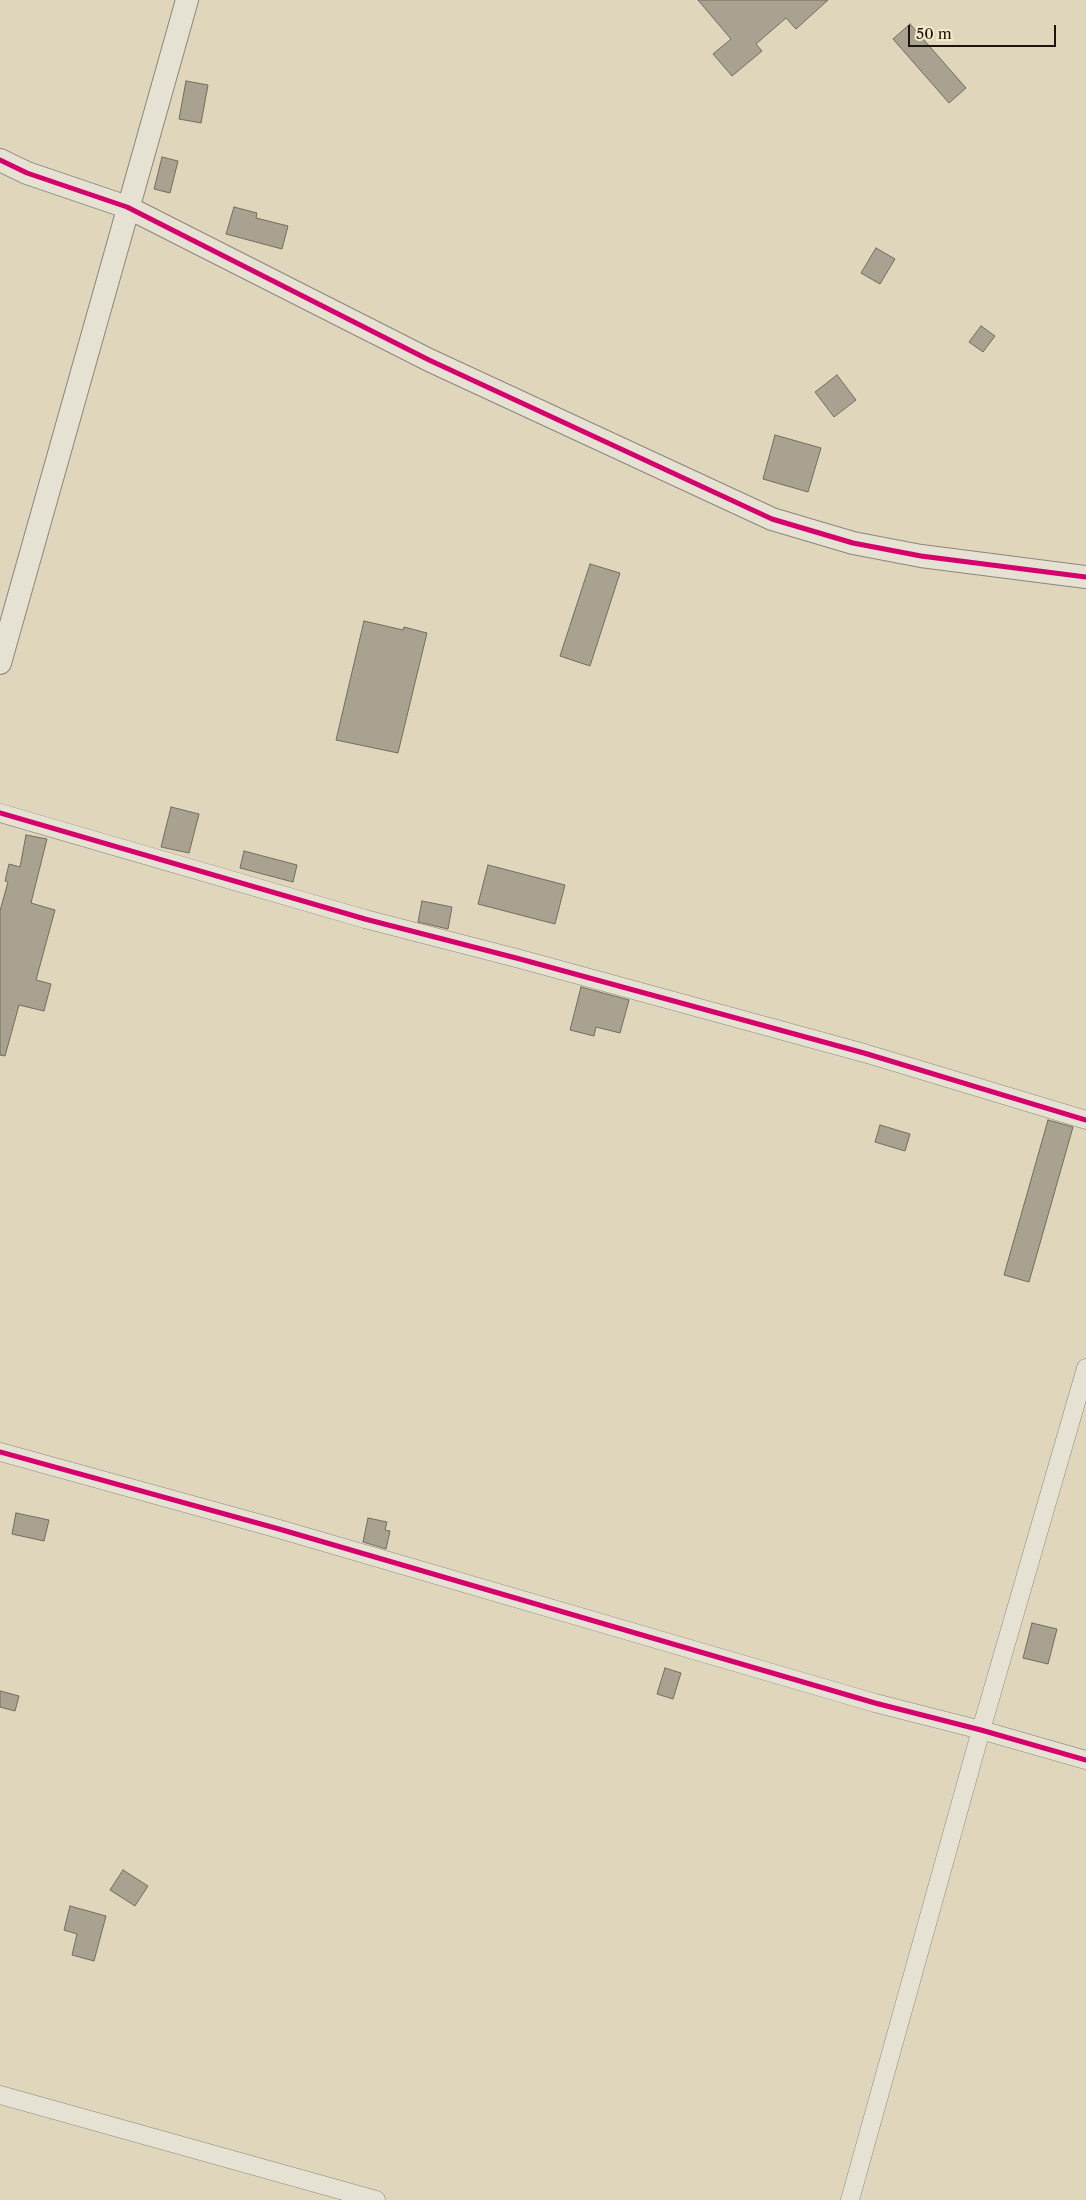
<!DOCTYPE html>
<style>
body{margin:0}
#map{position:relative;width:1086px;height:2200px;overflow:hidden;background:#dfd6bc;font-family:"Libre Caslon Text",serif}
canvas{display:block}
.scale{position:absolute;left:908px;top:25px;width:148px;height:22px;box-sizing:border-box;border:2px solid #1f130e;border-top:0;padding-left:6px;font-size:15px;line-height:18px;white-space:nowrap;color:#1f130e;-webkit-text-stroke:4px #f3eaca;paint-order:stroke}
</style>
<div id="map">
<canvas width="1086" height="2200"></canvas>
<div class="scale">50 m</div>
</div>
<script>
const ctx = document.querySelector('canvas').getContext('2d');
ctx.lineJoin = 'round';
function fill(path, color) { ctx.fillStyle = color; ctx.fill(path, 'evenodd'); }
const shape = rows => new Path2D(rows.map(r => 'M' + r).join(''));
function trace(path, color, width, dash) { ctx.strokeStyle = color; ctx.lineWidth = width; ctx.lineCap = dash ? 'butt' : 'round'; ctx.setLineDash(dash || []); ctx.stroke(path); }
const building = shape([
 [698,0,828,0,796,29,786,18,756,44,762,51,732,76,713,54,731,39,698,0],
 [910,24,966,88,949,103,893,39,910,24],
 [186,81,208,85,201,123,179,119,186,81],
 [162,157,178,161,170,193,154,189,162,157],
 [234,207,257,213,256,218,288,226,282,249,226,234,234,207],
 [876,248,895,259,880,284,861,273,876,248],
 [981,326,995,336,983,352,969,342,981,326],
 [837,375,856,400,834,417,815,392,837,375],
 [775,435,821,448,808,492,763,479,775,435],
 [590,564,620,573,590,666,560,656,590,564],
 [364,621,403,630,404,627,427,633,398,753,336,740,364,621],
 [171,807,199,814,189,853,161,847,171,807],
 [26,835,47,839,31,903,55,910,36,980,51,984,44,1011,19,1005,5,1056,0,1055,0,911,8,882,5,881,9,864,20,867,26,835],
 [244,851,297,865,293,882,240,868,244,851],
 [488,865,565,885,555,924,478,904,488,865],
 [422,901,452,907,448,929,418,922,422,901],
 [581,987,629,1000,620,1033,596,1027,594,1036,570,1030,581,987],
 [1048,1120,1073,1127,1029,1282,1004,1275,1048,1120],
 [880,1125,910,1134,905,1151,875,1142,880,1125],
 [16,1513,49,1520,44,1541,12,1534,16,1513],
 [368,1518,387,1522,385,1530,390,1531,386,1549,363,1542,368,1518],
 [1032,1623,1057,1629,1048,1664,1023,1658,1032,1623],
 [665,1668,681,1673,673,1699,657,1694,665,1668],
 [0,1691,19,1696,15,1711,0,1707,0,1691],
 [123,1870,148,1886,135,1906,110,1890,123,1870],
 [70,1906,106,1916,94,1961,72,1955,77,1934,64,1930,70,1906]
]);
fill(building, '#a9a291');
trace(building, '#726c60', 1);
const minor = shape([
 [0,813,365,919,520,959,864,1053,1086,1120],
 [0,1452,279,1529,875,1703,981,1730,1086,1760],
 [0,2095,376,2200],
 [850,2200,981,1730,1086,1368]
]);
const tertiary = shape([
 [0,160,27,173,127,207,429,360,772,519,853,543,921,556,1086,577],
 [0,663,187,0]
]);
trace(minor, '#8c8677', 19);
trace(tertiary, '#8c8677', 24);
trace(minor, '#e5e1d3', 18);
trace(tertiary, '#e5e1d3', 22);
trace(shape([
 [0,160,27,173,127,207,429,360,772,519,853,543,921,556,1086,577],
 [0,813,365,919,520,959,864,1053,1086,1120],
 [0,1452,279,1529,875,1703,981,1730,1086,1760]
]), '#d6006c', 5);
</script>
